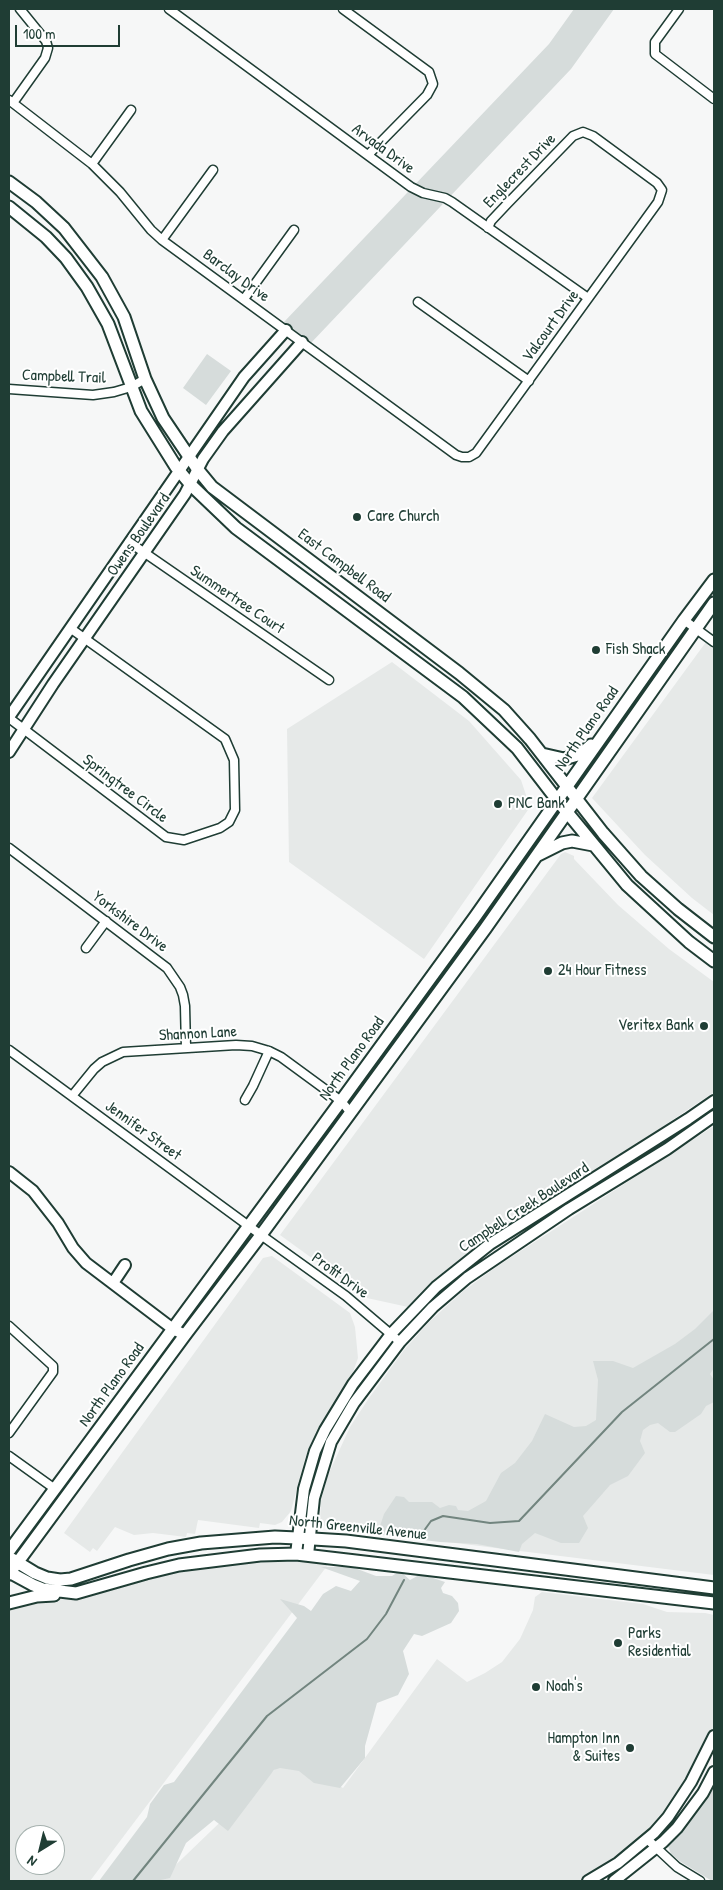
<!DOCTYPE html>
<style>
body{margin:0}
#map{position:relative;width:723px;height:1890px;overflow:hidden;background:#f6f7f7;font-family:"Patrick Hand",sans-serif}
canvas{display:block}
.frame{position:absolute;inset:0;border:10px solid #1f3d34;pointer-events:none}
.north{position:absolute;left:15px;top:1825px;width:50px;height:50px;box-sizing:border-box;background:#fff;border:1px solid #a5b1ae;border-radius:50%;rotate:216deg;font-size:14px;font-weight:700;line-height:20px;text-align:center;color:#1f3d34}
.north::after{content:'';display:block;margin:auto;width:18px;height:22px;background:#1f3d34;clip-path:polygon(50% 0,100% 100%,50% 72%,0 100%)}
.scale{position:absolute;left:15px;top:25px;width:105px;height:22px;box-sizing:border-box;border:2px solid #1f3d34;border-top:0;padding-left:6px;font-size:15px;line-height:18px;white-space:nowrap;color:#1f3d34;-webkit-text-stroke:4px #fff;paint-order:stroke}
</style>
<div id="map">
<canvas width="723" height="1890"></canvas>
<div class="frame"></div>
<div class="north">N</div>
<div class="scale">100 m</div>
</div>
<script>
const ctx = document.querySelector('canvas').getContext('2d');
ctx.lineJoin = 'round';
function fill(path, color) { ctx.fillStyle = color; ctx.fill(path, 'evenodd'); }
const shape = rows => new Path2D(rows.map(r => 'M' + r).join(''));
function trace(path, color, width, dash) { ctx.strokeStyle = color; ctx.lineWidth = width; ctx.lineCap = dash ? 'butt' : 'round'; ctx.setLineDash(dash || []); ctx.stroke(path); }
function drawText(font, color, halo, rows, align = 'center') {
  ctx.font = font + ' "Patrick Hand",sans-serif'; ctx.lineWidth = 4; ctx.setLineDash([]); ctx.textBaseline = 'middle'; ctx.strokeStyle = halo; ctx.fillStyle = color; for (const [text, x, y, turn = 0] of rows) {
    ctx.save(); ctx.translate(x, y); ctx.rotate((+turn || 0) * Math.PI / 180); ctx.textAlign = isNaN(turn) ? turn : align; if (halo) ctx.strokeText(text, 0, 0); ctx.fillText(text, 0, 0); ctx.restore();
  }
}
fill(shape([
 [714,631,714,915,692,898,645,855,592,798],
 [392,662,469,721,521,780,530,807,424,959,289,862,287,729],
 [565,852,574,856,574,859,618,905,669,949,714,982,714,1092,616,1158,487,1239,445,1271,408,1307,367,1298,280,1235,561,854],
 [714,1126,714,1575,326,1527,320,1523,321,1500,328,1475,350,1427,369,1398,404,1350,429,1322,462,1292,496,1267],
 [272,1256,350,1313,355,1327,358,1358,353,1372,327,1414,305,1458,291,1511,282,1522,275,1525,260,1523,259,1528,198,1520,195,1534,187,1533,186,1537,153,1533,134,1535,115,1527,97,1551,93,1548,90,1552,64,1533,263,1258],
 [290,1560,330,1562,90,1881,9,1881,9,1607,47,1599,87,1594,145,1576,237,1564],
 [25,1835,55,1835,55,1865,25,1865],
 [542,1592,643,1604,667,1612,705,1613,714,1615,714,1727,704,1757,656,1824,618,1859,581,1881,159,1881,290,1755,343,1788,437,1659,467,1682,485,1673,502,1662,520,1639,533,1610,535,1597]
]), '#e6e9e8');
fill(shape([
 [574,9,614,9,571,69,310,344,283,323,549,44],
 [207,354,231,371,206,405,183,388],
 [714,1310,714,1368,710,1374,714,1380,714,1402,706,1406,701,1414,675,1432,670,1432,658,1423,650,1425,643,1430,640,1441,645,1453,628,1476,610,1485,583,1516,588,1528,579,1543,561,1543,535,1533,522,1544,519,1552,477,1544,440,1542,382,1535,379,1529,384,1514,396,1496,404,1497,409,1502,432,1502,440,1508,449,1505,456,1506,458,1510,468,1511,486,1501,501,1473,515,1463,532,1441,545,1414,574,1427,586,1426,596,1420,598,1380,593,1361,613,1361,633,1368,675,1344,695,1329],
 [321,1567,352,1567,376,1576,392,1576,400,1571,410,1580,421,1574,445,1582,441,1588,443,1593,452,1596,458,1603,459,1611,451,1623,422,1636,414,1634,403,1651,409,1674,398,1695,377,1703,365,1746,365,1758,340,1788,314,1783,299,1771,280,1768,274,1770,228,1831,214,1820,186,1843,170,1878,156,1881,99,1881,147,1817,150,1804,164,1785,174,1782,297,1618,280,1599,304,1606,311,1611,323,1594,336,1586,351,1591,360,1581],
 [714,1779,714,1881,712,1881,681,1862,671,1854,668,1846,706,1794]
]), '#d6dcdb');
trace(shape([
 [418,1539,431,1521,443,1516,490,1523,519,1521,622,1412,714,1339],
 [133,1881,267,1716,367,1639,386,1614,404,1580]
]), '#72857f', 2);
const minor = shape([
 [169,9,411,187,423,193,445,198,452,202,588,298],
 [343,9,429,72,433,84,427,95,368,155],
 [679,9,655,42,655,54,714,99],
 [9,100,92,164,120,192,151,230,162,240,456,455,462,457,469,457,476,453,658,202,662,190,657,183,593,136,583,132,573,136,508,203,491,221,488,228],
 [13,103,45,58,48,48,46,41,20,9],
 [92,164,131,110],
 [162,240,213,170],
 [244,299,294,230],
 [418,302,529,381],
 [9,389,93,395,114,392,131,387,145,379],
 [129,542,329,680],
 [684,620,714,642],
 [9,718,166,837,184,840,220,828,229,822,235,810,234,760,225,739,70,628],
 [9,848,167,968,180,987,183,995,185,1006,186,1048],
 [86,948,106,921],
 [9,1050,261,1235,346,1296,400,1342],
 [72,1096,94,1069,102,1062,123,1052,236,1045,252,1046,269,1051,281,1057,341,1101,351,1113],
 [245,1100,253,1086,269,1051],
 [9,1326,53,1366,53,1372,9,1433],
 [9,1456,55,1489],
 [647,1839,677,1867,700,1881]
]);
const tertiary = shape([
 [9,717,244,377,286,330],
 [9,752,53,684,185,494,203,459,223,431,302,342],
 [9,1172,33,1191,58,1223,73,1248,86,1263,173,1329,185,1335],
 [113,1283,125,1265],
 [296,1554,304,1489,315,1451,325,1430,353,1384,391,1334,436,1287,490,1244,688,1119,714,1101],
 [308,1555,314,1498,331,1442,354,1403,400,1342,433,1307,467,1278,569,1209,667,1149,714,1116],
 [588,1881,618,1863,654,1833,668,1817,691,1782,714,1736],
 [614,1881,663,1842,677,1828,703,1793,714,1772]
]);
const secondary = shape([
 [9,182,36,202,64,228,102,277,124,317,145,379,163,418,198,470,212,487,459,673,504,710,530,739,603,833,641,876,678,909,714,937],
 [9,207,46,237,66,258,87,287,108,324,141,411,176,467,191,485,236,528,463,697,517,748,557,800,627,885,689,942,714,961],
 [542,754,564,759,581,754,591,745],
 [538,855,562,843,572,841,593,845],
 [9,1551,341,1101,475,917,684,620,714,580],
 [12,1559,35,1573,47,1578,60,1580,71,1579,129,1560,168,1549,201,1543,275,1537,297,1538,346,1541,714,1588],
 [9,1572,33,1585,43,1589,76,1593,146,1573,179,1565,260,1555,296,1554,714,1603],
 [9,1574,185,1335,261,1235,485,929,714,603],
 [9,1603,37,1596,54,1595]
]);
trace(minor, '#1f3d34', 11);
trace(tertiary, '#1f3d34', 14);
trace(secondary, '#1f3d34', 15);
trace(minor, '#fff', 8);
trace(tertiary, '#fff', 10);
trace(secondary, '#fff', 11);
for (const [x, y, r, color] of [
 [357,517,5,"#1f3d34"],
 [596,650,5,"#1f3d34"],
 [498,804,5,"#1f3d34"],
 [548,971,5,"#1f3d34"],
 [704,1026,5,"#1f3d34"],
 [618,1643,5,"#1f3d34"],
 [536,1687,5,"#1f3d34"],
 [630,1748,5,"#1f3d34"]
]) { const dot = new Path2D(); dot.arc(x, y, r, 0, 2 * Math.PI); ctx.fillStyle = color; ctx.fill(dot); trace(dot, '#fff', 2); }
drawText('16px', '#1f3d34', '#fff', [
 ["Arvada Drive",383,149,36],
 ["Englecrest Drive",520,171,-46],
 ["Barclay Drive",236,276,36],
 ["Valcourt Drive",551,326,-54],
 ["Campbell Trail",64,377,2],
 ["Owens Boulevard",139,535,-55],
 ["East Campbell Road",344,566,37],
 ["Summertree Court",237,600,34],
 ["North Plano Road",587,729,-55],
 ["Springtree Circle",125,789,37],
 ["Yorkshire Drive",130,922,37],
 ["Shannon Lane",198,1034,-3],
 ["North Plano Road",352,1059,-54],
 ["Jennifer Street",143,1131,36],
 ["Campbell Creek Boulevard",524,1208,-33],
 ["Profit Drive",340,1276,36],
 ["North Plano Road",112,1385,-54],
 ["North Greenville Avenue",358,1528,6]
]);
drawText('16px', '#1f3d34', '#fff', [
 ["Care Church",367,517],
 ["Fish Shack",606,650],
 ["PNC Bank",508,804],
 ["24 Hour Fitness",558,971],
 ["Veritex Bank",694,1026,"right"],
 ["Parks",628,1634],
 ["Residential",628,1652],
 ["Noah's",546,1687],
 ["Hampton Inn",620,1739,"right"],
 ["& Suites",620,1757,"right"]
], 'left');
</script>
